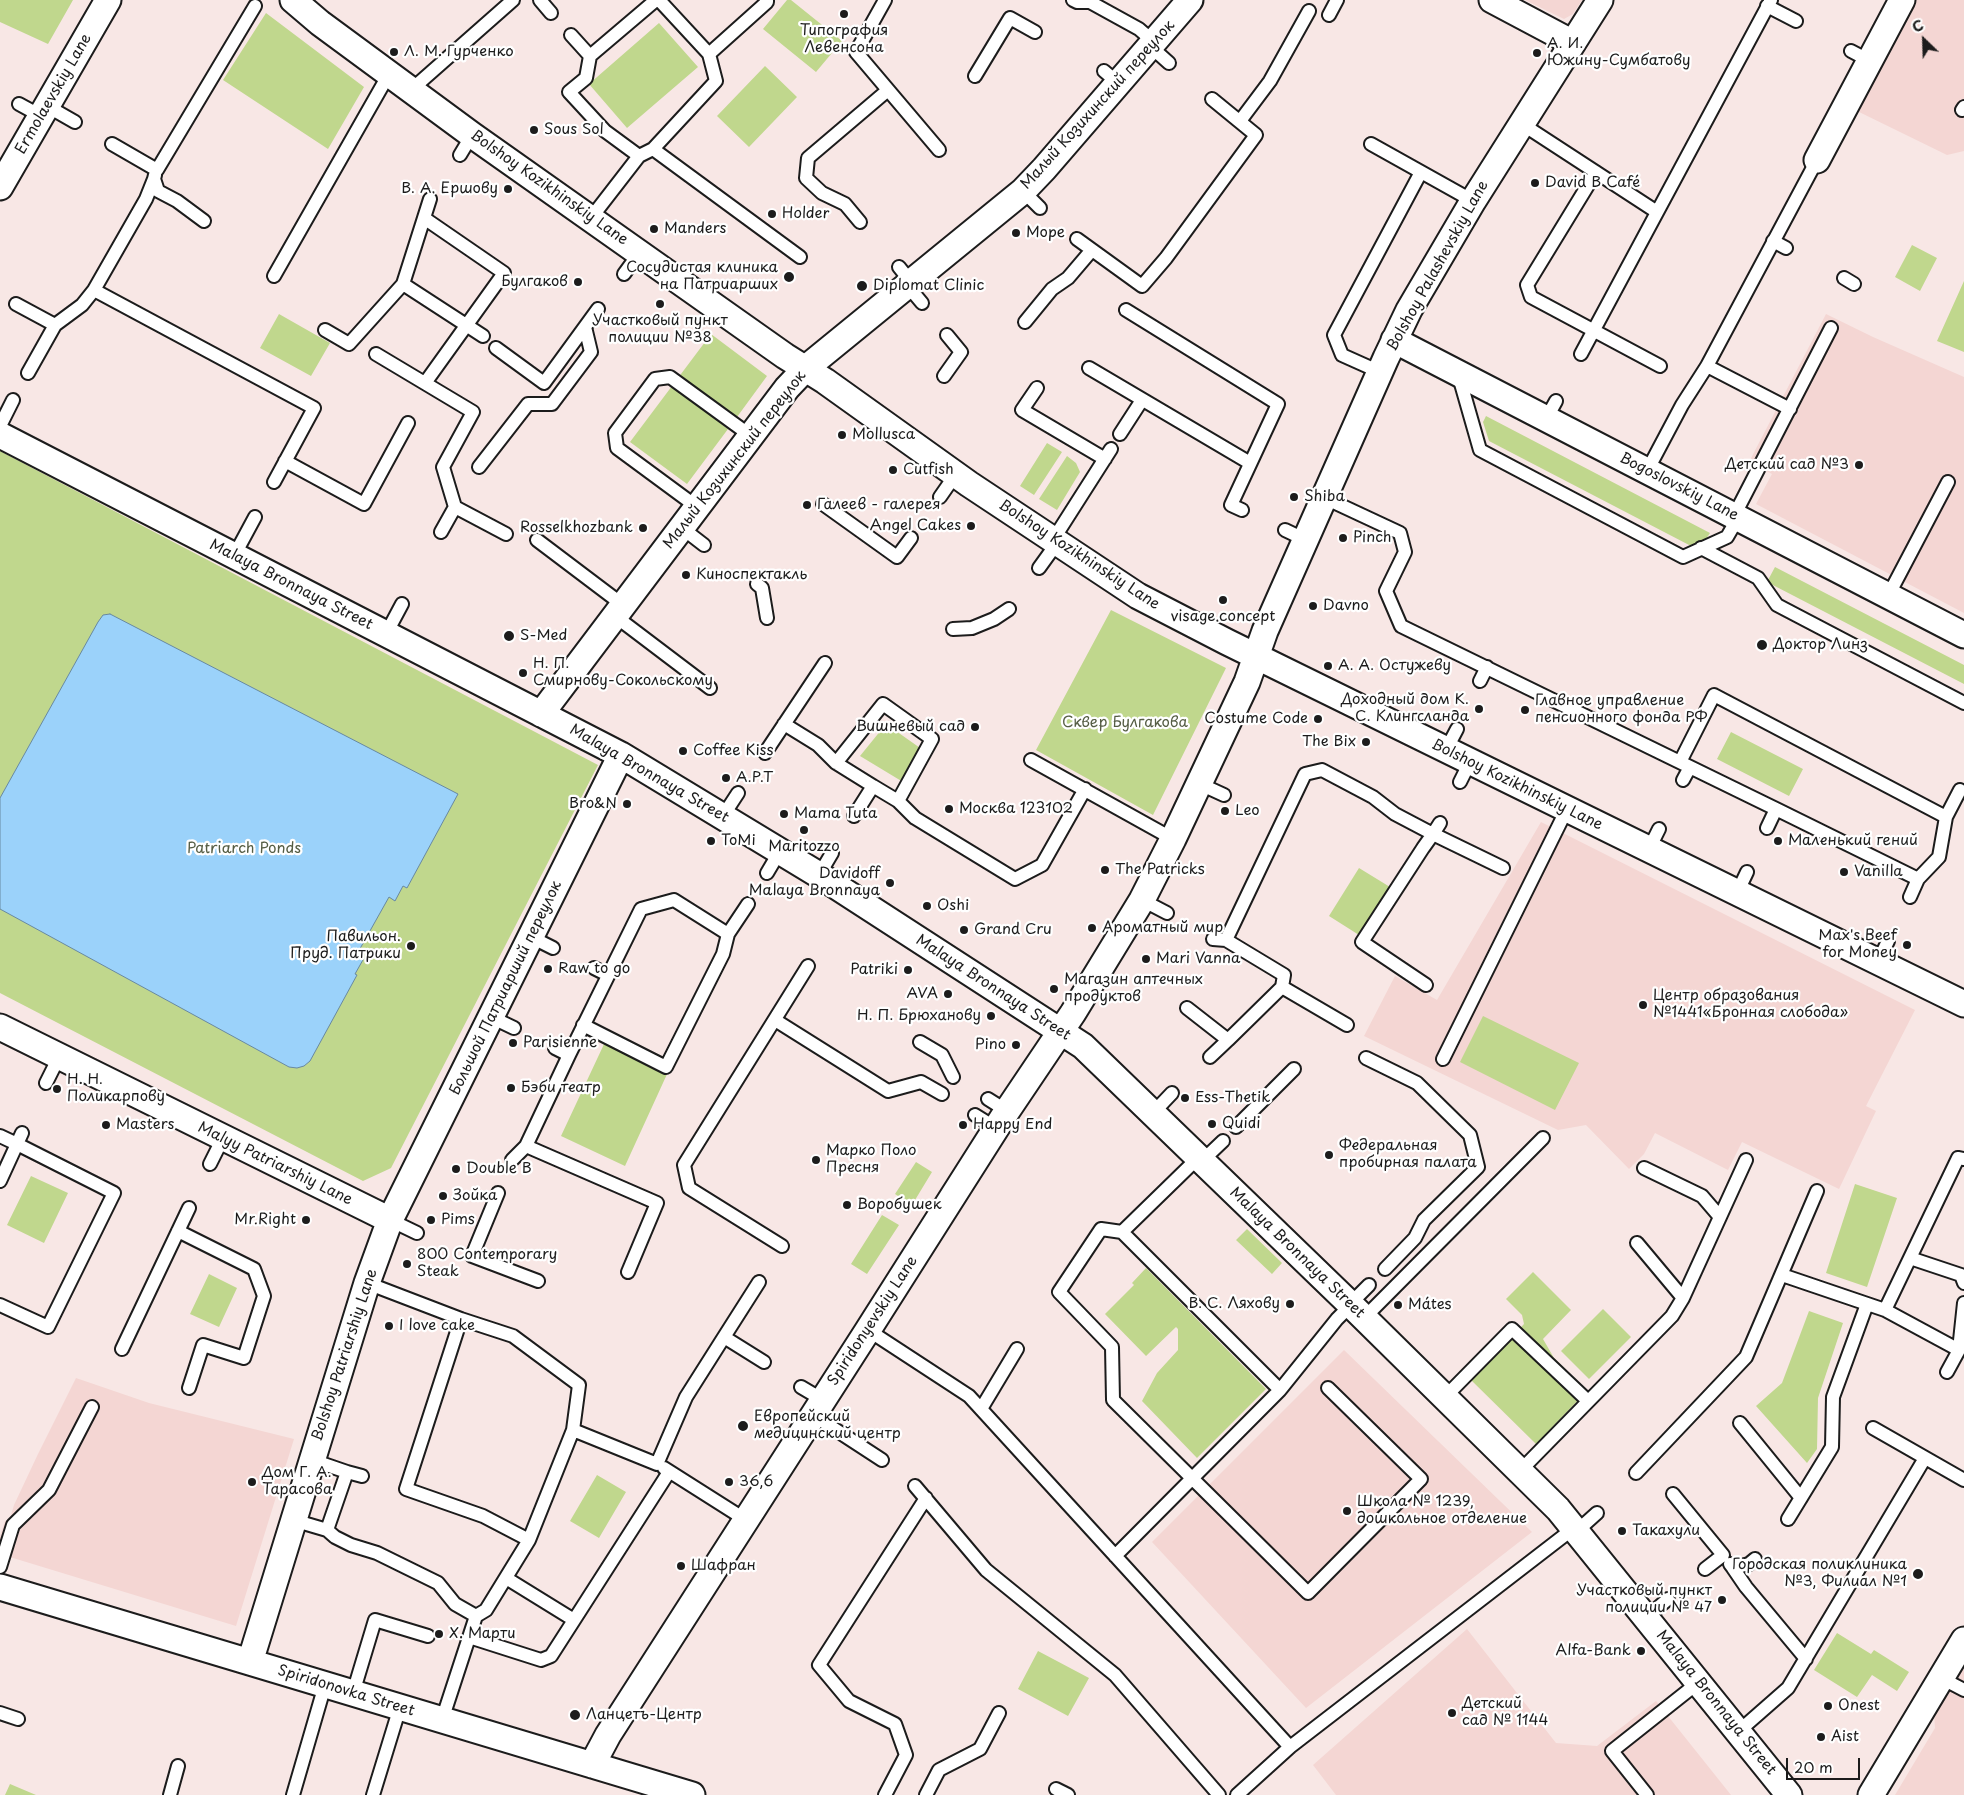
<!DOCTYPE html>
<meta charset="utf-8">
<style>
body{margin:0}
#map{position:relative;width:1964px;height:1795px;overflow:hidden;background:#f8e7e5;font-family:"Playpen Sans",sans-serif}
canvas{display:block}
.north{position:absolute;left:1899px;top:15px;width:50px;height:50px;-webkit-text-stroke:4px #fff;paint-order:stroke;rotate:336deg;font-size:14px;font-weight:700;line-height:20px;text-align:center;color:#1c1c1c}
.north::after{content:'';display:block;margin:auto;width:18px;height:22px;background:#1c1c1c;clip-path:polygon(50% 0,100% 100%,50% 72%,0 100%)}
.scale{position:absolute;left:1786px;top:1758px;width:74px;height:22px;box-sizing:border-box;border:2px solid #1c1c1c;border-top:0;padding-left:6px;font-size:15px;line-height:18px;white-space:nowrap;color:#1c1c1c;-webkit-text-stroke:4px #fff;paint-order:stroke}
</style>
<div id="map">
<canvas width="1964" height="1795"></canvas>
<div class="north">С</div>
<div class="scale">20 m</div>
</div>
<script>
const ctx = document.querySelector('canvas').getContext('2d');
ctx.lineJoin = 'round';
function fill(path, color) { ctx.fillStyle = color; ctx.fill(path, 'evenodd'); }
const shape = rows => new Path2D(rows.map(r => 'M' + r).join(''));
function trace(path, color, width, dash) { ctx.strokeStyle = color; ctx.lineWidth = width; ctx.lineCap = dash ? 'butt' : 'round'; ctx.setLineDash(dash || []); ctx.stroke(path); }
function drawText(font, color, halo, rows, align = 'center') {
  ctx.font = font + ' "Playpen Sans",sans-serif'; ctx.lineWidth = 4.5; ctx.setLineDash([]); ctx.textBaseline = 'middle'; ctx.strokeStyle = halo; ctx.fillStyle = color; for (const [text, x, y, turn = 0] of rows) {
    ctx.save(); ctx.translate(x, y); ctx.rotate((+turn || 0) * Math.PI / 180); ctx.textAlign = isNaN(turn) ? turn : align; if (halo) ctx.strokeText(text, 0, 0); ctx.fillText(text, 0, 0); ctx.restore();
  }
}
fill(shape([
 [1525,0,1582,0,1573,14,1564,19],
 [1912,0,1964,0,1964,151,1947,155,1855,110],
 [1826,314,1873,337,1964,377,1964,613,1756,504,1772,474,1749,462],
 [1541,822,1915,1010,1866,1106,1876,1111,1839,1189,1742,1142,1728,1170,1655,1133,1644,1154,1629,1169,1586,1125,1558,1130,1364,1036,1395,976,1437,1000],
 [1344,1350,1532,1532,1306,1708,1152,1542],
 [76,1378,149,1403,294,1439,236,1626,0,1554,0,1536,5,1521,9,1522,14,1505,38,1454],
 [1467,1629,1556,1743,1597,1746,1656,1701,1731,1795,1336,1795,1313,1765],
 [1964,1662,1964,1795,1895,1795,1935,1728,1934,1712]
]), '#f4d6d3');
fill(shape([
 [0,0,73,0,48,44,0,22],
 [787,0,791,0,842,41,816,72,763,29],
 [266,13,364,87,328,149,223,80],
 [659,23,698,67,627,128,589,84],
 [765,66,797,97,749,147,717,116],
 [1912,245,1937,258,1920,291,1895,277],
 [1964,281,1964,352,1937,341],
 [279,314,330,343,311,376,260,348],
 [711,334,767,376,737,417,729,411,720,423,728,429,687,484,630,442],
 [1486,416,1710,533,1706,539,1691,546,1489,441,1483,422],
 [1047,443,1062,452,1034,495,1020,486],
 [0,451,598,765,391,1168,389,1169,363,1181,0,993],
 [1067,456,1076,463,1080,472,1057,510,1039,499],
 [1775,567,1964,665,1964,684,1767,582],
 [1111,610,1226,668,1153,815,1036,750],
 [886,724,923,750,903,782,860,756],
 [1731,732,1803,769,1789,796,1717,759],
 [1359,868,1390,887,1359,935,1329,916],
 [1483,1016,1579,1063,1555,1110,1460,1062],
 [605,1042,668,1072,625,1166,561,1136],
 [916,1162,932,1172,912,1205,895,1194],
 [31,1176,68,1193,44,1243,7,1225],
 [1855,1184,1897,1198,1867,1287,1826,1273],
 [882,1215,899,1225,867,1274,851,1264],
 [1247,1229,1282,1263,1272,1274,1236,1240],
 [1146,1268,1266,1389,1197,1458,1142,1401,1157,1373,1178,1350,1178,1329,1176,1327,1146,1356,1105,1314,1134,1285,1132,1283],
 [1533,1272,1571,1310,1543,1339,1554,1358,1587,1391,1536,1444,1471,1380,1524,1324,1522,1315,1506,1299],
 [209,1274,237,1288,219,1327,190,1314],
 [1603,1309,1631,1337,1589,1379,1561,1351],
 [1809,1311,1843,1323,1818,1398,1817,1449,1807,1463,1756,1406,1782,1383],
 [597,1475,626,1492,599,1538,570,1521],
 [1837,1633,1871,1654,1874,1650,1909,1672,1897,1691,1872,1675,1857,1697,1814,1670],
 [1038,1651,1089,1678,1068,1716,1018,1689],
 [10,1784,36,1795,5,1795]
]), '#c0d78d');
const water = shape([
 [110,614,458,794,407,888,403,886,395,901,389,897,357,954,364,958,355,974,357,975,310,1061,304,1066,297,1068,289,1067,0,909,0,798,98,622,103,615,110,614]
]);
fill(water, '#9bd2fa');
trace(water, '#6889a1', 1);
const lane = shape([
 [540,0,551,13],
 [659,0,709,54],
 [885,0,856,52,939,150],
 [1073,0,1077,2,1090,2,1139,29,1154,42],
 [1767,6,1796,21],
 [1329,15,1337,0],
 [571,35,590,56,656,0],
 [1150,46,1169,63],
 [1851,51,1870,61],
 [590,56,586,78,569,92,605,131,639,156],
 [1104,71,1118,83],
 [975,76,1010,18,1035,32],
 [411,90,513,0],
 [19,104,41,116],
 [47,106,75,122],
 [1962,110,1964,107],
 [1240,121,1270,81,1309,11],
 [1522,124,1657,212],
 [112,144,157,170,255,6],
 [1371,144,1473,201],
 [653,149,800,257],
 [460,155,472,135],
 [1596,172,1527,285,1531,297,1660,366],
 [155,175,154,179,158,191,177,201,204,221],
 [1023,191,1040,208],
 [424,218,504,273,425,383],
 [591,218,639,156,653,149,716,81,709,54,767,2,767,0],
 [860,222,845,204,822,193,806,178,808,158,888,90],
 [1077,239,1142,286,1166,258,1256,135,1212,99],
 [1773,241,1786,248],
 [899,267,911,282],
 [624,274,640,252],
 [274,276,389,74],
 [1844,278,1854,284],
 [403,284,483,336],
 [907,285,922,303],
 [94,290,314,408,274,482],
 [16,304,55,325,82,305,94,290,146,199,154,179],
 [1126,310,1278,404,1231,505,1242,510],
 [1025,322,1052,289,1068,278,1091,251],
 [325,330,349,344,403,284,430,199],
 [496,348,544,383,598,309],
 [376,354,473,412,443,467,455,507,441,532],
 [1581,354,1771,0],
 [1707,366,1790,409],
 [1089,368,1250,463],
 [1380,372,1342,355,1334,335,1421,172],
 [28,373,55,325],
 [1458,373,1480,450,1683,557,1727,537,1738,518],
 [944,376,961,352,947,335],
 [1037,388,1022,410,1105,459],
 [1546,419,1556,401],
 [0,426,13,400],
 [1120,434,1142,400],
 [285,461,364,504,408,423],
 [479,467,528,404,552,404,591,352,585,327],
 [1647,471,1682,405,1707,366,1817,160],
 [940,497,956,474],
 [1325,498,1400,533,1405,552,1386,591,1401,626,1776,809,1767,828],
 [823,504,897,557,911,538],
 [455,507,506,534],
 [697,507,617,448,615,433,655,379,670,377,751,436],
 [1734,516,1831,328],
 [682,528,704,545],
 [1285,530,1306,540],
 [537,540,623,605],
 [1053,540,1111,449],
 [1701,548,1758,578,1777,605,1964,703],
 [234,556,255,517],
 [1039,568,1057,543],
 [757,584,762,588,767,618],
 [1888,596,1948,482],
 [615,616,710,688],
 [953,629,972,628,994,619,1009,609],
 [386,634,402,604],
 [1480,681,1487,667],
 [784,724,818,745,836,763,873,786],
 [1446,750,1457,729],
 [765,753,825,663],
 [1031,760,1173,839],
 [1680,762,1714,695,1946,817],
 [836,763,883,704,932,739,898,801],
 [1683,780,1690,767],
 [1460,782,1470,762],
 [1200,784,1224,795],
 [1776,809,1918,879],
 [723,816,738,793],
 [854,816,873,786,898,801,915,818,1015,879,1042,865,1085,789],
 [1649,849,1659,829],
 [767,873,780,851],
 [819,875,832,853],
 [1737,893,1747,872],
 [1910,897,1918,879,1939,857,1946,817,1960,790],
 [1142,900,1167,913],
 [531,937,553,948],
 [1213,939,1226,940,1305,774,1322,770,1373,797,1395,814,1433,834,1440,823],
 [1226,940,1284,975,1282,987,1228,1040],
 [1878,962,1888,941],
 [594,968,608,975],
 [1426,985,1362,942,1423,848,1433,834,1503,868],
 [1282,987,1347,1025],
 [1187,1008,1228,1040,1210,1057],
 [491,1017,514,1028],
 [775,1020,888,1091,921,1082,942,1094],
 [583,1025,666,1067,723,954,728,934],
 [920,1042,942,1055,953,1077],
 [555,1048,569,1055],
 [1366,1058,1417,1083,1470,1135,1478,1167,1424,1220,1415,1238,1385,1269],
 [1443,1059,1567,809],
 [46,1083,59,1057],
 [988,1099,1007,1111],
 [1153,1113,1172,1093],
 [975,1115,996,1128],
 [1236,1127,1294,1069],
 [0,1136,17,1144,22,1133],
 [526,1146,657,1203,628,1272],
 [1199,1157,1122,1232,1101,1229,1059,1292,1112,1347,1113,1400,1308,1593,1421,1479,1328,1388],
 [512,1160,526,1146,569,1055,641,909,674,900,728,934,748,904],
 [1202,1161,1223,1141],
 [210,1164,223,1138],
 [1644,1168,1702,1196,1720,1217],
 [0,1181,17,1144,114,1193,48,1327,0,1305],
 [498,1193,472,1256,538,1281],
 [390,1220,417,1233],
 [178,1231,254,1269,264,1296,244,1358,203,1345,189,1388],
 [1122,1232,1280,1390],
 [1637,1243,1683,1298],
 [782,1246,689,1188,684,1165,808,966],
 [1910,1258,1961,1275,1964,1283],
 [1782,1275,1885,1310,1958,1158,1964,1159],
 [759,1282,724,1337,764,1362],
 [367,1283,461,1319,406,1489,483,1516,529,1540,486,1610,476,1616,442,1720],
 [1350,1304,1369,1285],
 [1885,1310,1959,1350],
 [1364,1318,1543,1138],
 [461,1319,513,1336,579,1385,573,1430],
 [868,1330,969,1396,1290,1747,1574,1528],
 [122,1349,189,1208],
 [1947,1372,1959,1350,1964,1303],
 [801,1387,823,1400],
 [1445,1397,1512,1329,1588,1401],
 [981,1409,1017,1349],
 [813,1415,882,1460],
 [1740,1423,1801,1498],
 [1873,1428,1964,1480],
 [312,1460,347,1472,327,1530],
 [664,1468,746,1520],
 [1520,1471,1672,1316,1683,1298,1746,1160],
 [347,1472,362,1476],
 [1636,1473,1746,1357,1817,1191],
 [915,1486,986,1570,1115,1675,1219,1795],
 [1673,1494,1723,1555,1705,1569],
 [1788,1519,1832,1447,1833,1397,1867,1304],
 [293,1520,327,1530,335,1537,351,1545,377,1553,438,1583,455,1604,476,1616],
 [1577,1531,1597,1513],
 [529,1540,573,1430,657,1464,686,1397,724,1337],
 [1115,1556,1280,1390,1337,1319,1351,1305],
 [1730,1564,1733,1568,1749,1564,1755,1559],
 [0,1567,13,1525,49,1490,92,1407],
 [1733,1568,1746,1587,1806,1659],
 [506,1578,574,1620],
 [1647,1617,1668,1599],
 [469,1637,541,1660,551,1656,669,1472],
 [1941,1678,1964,1690],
 [353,1693,375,1620,428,1636],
 [0,1713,18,1719],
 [1739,1731,1788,1688,1925,1458],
 [1056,1789,1068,1795],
 [170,1795,178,1766],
 [293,1795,325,1685],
 [373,1795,400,1707],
 [885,1795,906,1755,895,1724,849,1701,819,1665,926,1498],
 [926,1795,939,1770,980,1749,999,1713],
 [1237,1795,1290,1747],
 [1647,1795,1612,1751,1699,1682]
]);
const street = shape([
 [293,0,320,23,472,135,785,356,825,381,969,484,1138,596,1227,642,1964,1004],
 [1492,0,1573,43],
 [1817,160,1902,0],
 [0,187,108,0],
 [1394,340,1964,635],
 [0,435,621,755,819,875,1083,1046,1350,1304,1558,1509,1789,1795],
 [541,714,787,388,806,368,1023,191,1044,169,1190,0],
 [0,1027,390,1220],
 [0,1587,692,1795],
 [250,1662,367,1283,390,1220,621,755],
 [592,1765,608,1735,868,1330,1007,1111,1073,1013,1142,900,1173,839,1247,682,1265,631,1386,358,1409,310,1473,201,1600,0],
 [1871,1795,1964,1640]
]);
trace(lane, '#1c1c1c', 16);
trace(street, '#1c1c1c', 29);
trace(lane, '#fff', 12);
trace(street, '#fff', 25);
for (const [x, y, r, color] of [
 [844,14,5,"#1c1c1c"],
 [394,52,5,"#1c1c1c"],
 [1537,53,5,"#1c1c1c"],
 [534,130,5,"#1c1c1c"],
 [1535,183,5,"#1c1c1c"],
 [508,189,5,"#1c1c1c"],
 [772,214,5,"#1c1c1c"],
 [654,229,5,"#1c1c1c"],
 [1016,233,5,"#1c1c1c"],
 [789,277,6,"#1c1c1c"],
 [578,282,5,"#1c1c1c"],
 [862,286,6,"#1c1c1c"],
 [660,304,5,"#1c1c1c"],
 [842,435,5,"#1c1c1c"],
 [1859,465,5,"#1c1c1c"],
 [893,470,5,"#1c1c1c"],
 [1294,497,5,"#1c1c1c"],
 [807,505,5,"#1c1c1c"],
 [971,526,5,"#1c1c1c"],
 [643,528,5,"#1c1c1c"],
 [1343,538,5,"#1c1c1c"],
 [686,575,5,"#1c1c1c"],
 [1223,600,5,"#1c1c1c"],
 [1313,606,5,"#1c1c1c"],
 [509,636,6,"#1c1c1c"],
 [1762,645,6,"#1c1c1c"],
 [1328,666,5,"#1c1c1c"],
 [523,673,5,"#1c1c1c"],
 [1479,709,5,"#1c1c1c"],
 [1525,710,5,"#1c1c1c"],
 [1318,719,5,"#1c1c1c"],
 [975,727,5,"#1c1c1c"],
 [1366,742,5,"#1c1c1c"],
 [683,751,5,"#1c1c1c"],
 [726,778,5,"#1c1c1c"],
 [627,804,5,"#1c1c1c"],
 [949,809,5,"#1c1c1c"],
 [1225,811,5,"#1c1c1c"],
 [784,814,5,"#1c1c1c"],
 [804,830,5,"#1c1c1c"],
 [711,841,5,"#1c1c1c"],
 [1778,841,5,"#1c1c1c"],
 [1105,870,5,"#1c1c1c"],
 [1844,872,5,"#1c1c1c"],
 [890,883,5,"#1c1c1c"],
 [927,906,5,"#1c1c1c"],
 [1092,928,5,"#1c1c1c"],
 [964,930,5,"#1c1c1c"],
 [1907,945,5,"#1c1c1c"],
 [411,946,5,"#1c1c1c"],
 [1146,959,5,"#1c1c1c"],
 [548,969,5,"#1c1c1c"],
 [908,970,5,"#1c1c1c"],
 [1054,989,5,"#1c1c1c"],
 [948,994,5,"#1c1c1c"],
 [1643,1005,5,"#1c1c1c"],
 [991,1016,5,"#1c1c1c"],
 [513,1043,5,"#1c1c1c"],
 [1016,1045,5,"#1c1c1c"],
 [511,1088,5,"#1c1c1c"],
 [57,1089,5,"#1c1c1c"],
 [1185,1098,5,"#1c1c1c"],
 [1212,1124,5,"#1c1c1c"],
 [106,1125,5,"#1c1c1c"],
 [963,1125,5,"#1c1c1c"],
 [1329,1155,5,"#1c1c1c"],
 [816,1160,5,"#1c1c1c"],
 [456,1169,5,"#1c1c1c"],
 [443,1196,5,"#1c1c1c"],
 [847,1205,5,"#1c1c1c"],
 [306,1220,5,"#1c1c1c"],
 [431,1220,5,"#1c1c1c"],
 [407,1264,5,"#1c1c1c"],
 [1290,1304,5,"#1c1c1c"],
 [1398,1305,5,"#1c1c1c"],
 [389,1326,5,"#1c1c1c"],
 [743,1426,6,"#1c1c1c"],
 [252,1482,5,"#1c1c1c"],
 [729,1482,5,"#1c1c1c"],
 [1347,1511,5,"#1c1c1c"],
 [1622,1531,5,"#1c1c1c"],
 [681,1566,5,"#1c1c1c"],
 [1918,1574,6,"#1c1c1c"],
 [1722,1600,5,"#1c1c1c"],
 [439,1634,5,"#1c1c1c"],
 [1641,1651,5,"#1c1c1c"],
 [1828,1706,5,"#1c1c1c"],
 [1452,1713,5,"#1c1c1c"],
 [575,1715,6,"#1c1c1c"],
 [1821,1737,5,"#1c1c1c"]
]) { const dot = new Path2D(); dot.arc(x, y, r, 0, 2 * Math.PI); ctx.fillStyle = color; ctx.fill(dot); trace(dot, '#fff', 2); }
drawText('15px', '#1c1c1c', '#fff', [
 ["Типография",844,31,"center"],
 ["Левенсона",844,48,"center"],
 ["А. И.",1547,44],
 ["Южину-Сумбатову",1547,61],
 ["Л. М. Гурченко",404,52],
 ["Sous Sol",544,130],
 ["David B Café",1545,183],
 ["В. А. Ершову",498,189,"right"],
 ["Holder",782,214],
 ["Manders",664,229],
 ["Море",1026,233],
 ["Сосудистая клиника",778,268,"right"],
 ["на Патриарших",778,285,"right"],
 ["Булгаков",568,282,"right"],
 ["Diplomat Clinic",873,286],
 ["Участковый пункт",660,321,"center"],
 ["полиции №38",660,338,"center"],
 ["Mollusca",852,435],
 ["Детский сад №3",1849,465,"right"],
 ["Cutfish",903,470],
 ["Shiba",1304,497],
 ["Галеев - галерея",817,505],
 ["Angel Cakes",961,526,"right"],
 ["Rosselkhozbank",633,528,"right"],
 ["Pinch",1353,538],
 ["Киноспектакль",696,575],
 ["Davno",1323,606],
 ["visage.concept",1223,617,"center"],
 ["S-Med",520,636],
 ["Доктор Линз",1773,645],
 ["Н. П.",533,664],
 ["Смирнову-Сокольскому",533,681],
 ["А. А. Остужеву",1338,666],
 ["Доходный дом К.",1469,700,"right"],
 ["С. Клингсланда",1469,717,"right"],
 ["Главное управление",1535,701],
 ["пенсионного фонда РФ",1535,718],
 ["Costume Code",1308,719,"right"],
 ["Вишневый сад",965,727,"right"],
 ["The Bix",1356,742,"right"],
 ["Coffee Kiss",693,751],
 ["А.Р.Т",736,778],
 ["Bro&N",617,804,"right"],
 ["Москва 123102",959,809],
 ["Leo",1235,811],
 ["Mama Tuta",794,814],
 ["ToMi",721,841],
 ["Маленький гений",1788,841],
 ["Maritozzo",804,847,"center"],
 ["The Patricks",1115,870],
 ["Vanilla",1854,872],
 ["Davidoff",880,874,"right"],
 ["Malaya Bronnaya",880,891,"right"],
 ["Oshi",937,906],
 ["Ароматный мир",1102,928],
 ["Grand Cru",974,930],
 ["Max's Beef",1897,936,"right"],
 ["for Money",1897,953,"right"],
 ["Павильон.",401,937,"right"],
 ["Пруд. Патрики",401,954,"right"],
 ["Mari Vanna",1156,959],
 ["Raw to go",558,969],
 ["Patriki",898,970,"right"],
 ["Магазин аптечных",1064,980],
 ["продуктов",1064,997],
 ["AVA",938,994,"right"],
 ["Центр образования",1653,996],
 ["№1441«Бронная слобода»",1653,1013],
 ["Н. П. Брюханову",981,1016,"right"],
 ["Parisienne",523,1043],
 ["Pino",1006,1045,"right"],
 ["Н. Н.",67,1080],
 ["Поликарпову",67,1097],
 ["Бэби театр",521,1088],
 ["Ess-Thetik",1195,1098],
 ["Quidi",1222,1124],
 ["Masters",116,1125],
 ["Happy End",973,1125],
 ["Федеральная",1339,1146],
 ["пробирная палата",1339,1163],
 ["Марко Поло",826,1151],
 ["Пресня",826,1168],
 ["Double B",466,1169],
 ["Зойка",453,1196],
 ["Воробушек",857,1205],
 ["Mr.Right",296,1220,"right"],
 ["Pims",441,1220],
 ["800 Contemporary",417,1255],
 ["Steak",417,1272],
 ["В. С. Ляхову",1280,1304,"right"],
 ["Mátes",1408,1305],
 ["I love cake",399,1326],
 ["Европейский",754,1417],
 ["медицинский центр",754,1434],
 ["Дом Г. А.",262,1473],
 ["Тарасова",262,1490],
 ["36,6",739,1482],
 ["Школа № 1239,",1357,1502],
 ["дошкольное отделение",1357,1519],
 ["Такахули",1632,1531],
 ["Городская поликлиника",1907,1565,"right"],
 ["№3, Филиал №1",1907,1582,"right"],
 ["Шафран",691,1566],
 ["Участковый пункт",1712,1591,"right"],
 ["полиции № 47",1712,1608,"right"],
 ["Х. Марти",449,1634],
 ["Alfa-Bank",1631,1651,"right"],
 ["Детский",1462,1704],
 ["сад № 1144",1462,1721],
 ["Onest",1838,1706],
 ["Ланцетъ-Центр",586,1715],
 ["Aist",1831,1737]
], 'left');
drawText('15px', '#1c1c1c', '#fff', [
 ["Ermolaevskiy Lane",54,94,-60],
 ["Малый Козихинский переулок",1098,105,-48],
 ["Bolshoy Kozikhinskiy Lane",549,188,35],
 ["Bolshoy Palashevskiy Lane",1438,266,-61],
 ["Малый Козихинский переулок",735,460,-52],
 ["Bogoslovskiy Lane",1679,487,27],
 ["Bolshoy Kozikhinskiy Lane",1079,555,33],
 ["Malaya Bronnaya Street",291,585,27],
 ["Malaya Bronnaya Street",649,774,30],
 ["Bolshoy Kozikhinskiy Lane",1517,785,26],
 ["Большой Патриарший переулок",506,988,-64],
 ["Malaya Bronnaya Street",993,988,33],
 ["Malyy Patriarshiy Lane",275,1164,26],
 ["Malaya Bronnaya Street",1297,1253,44],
 ["Spiridonyevskiy Lane",873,1321,-57],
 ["Bolshoy Patriarshiy Lane",345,1355,-72],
 ["Spiridonovka Street",346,1691,17],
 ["Malaya Bronnaya Street",1716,1703,51]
]);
drawText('15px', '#555d44', '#fff', [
 ["Сквер Булгакова",1125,723],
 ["Patriarch Ponds",244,849]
]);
</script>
